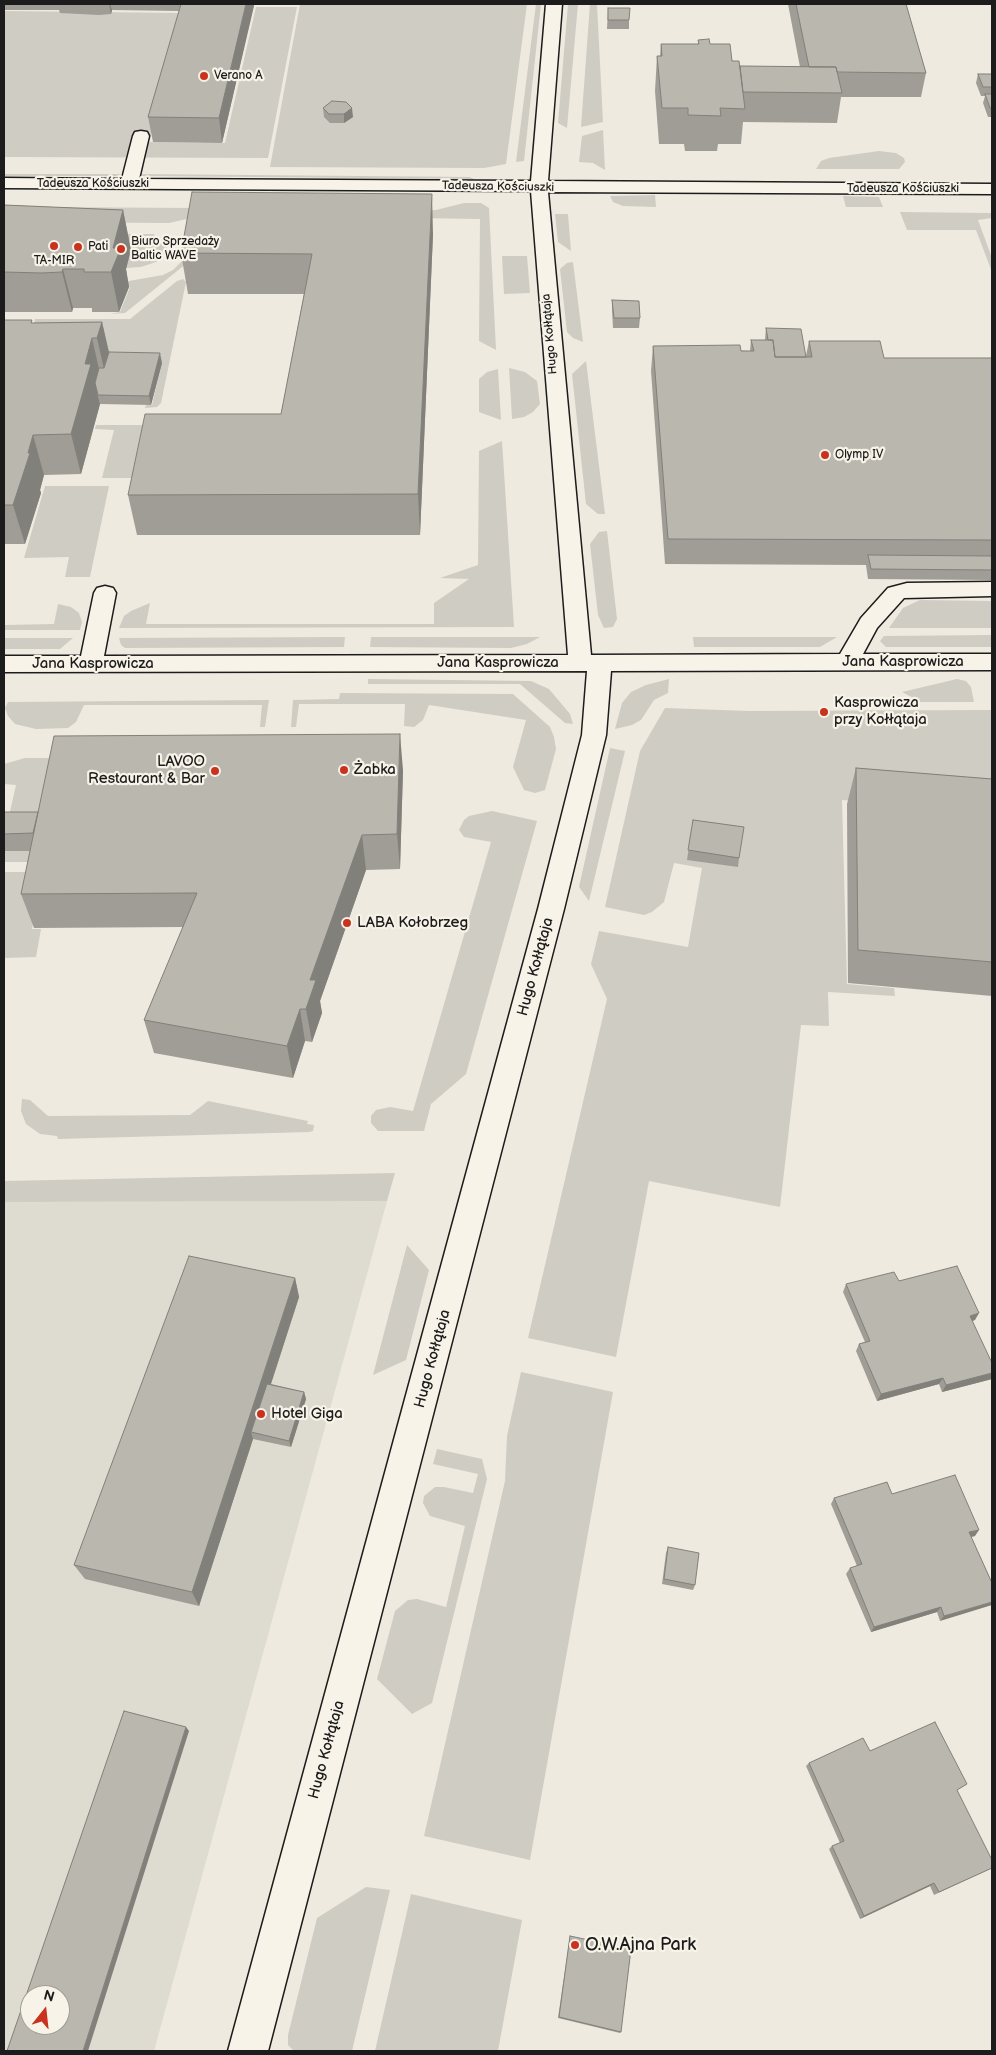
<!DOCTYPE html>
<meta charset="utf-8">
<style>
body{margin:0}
#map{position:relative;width:996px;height:2055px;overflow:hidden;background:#eeeae0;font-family:"Balsamiq Sans",sans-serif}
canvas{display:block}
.frame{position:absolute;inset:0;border:5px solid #1c1c1c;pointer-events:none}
.north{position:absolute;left:20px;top:1985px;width:50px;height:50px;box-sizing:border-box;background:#f7f3e8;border:1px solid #9f9d96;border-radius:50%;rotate:16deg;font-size:14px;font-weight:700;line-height:20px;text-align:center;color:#1c1c1c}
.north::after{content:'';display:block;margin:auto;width:18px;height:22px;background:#c8321e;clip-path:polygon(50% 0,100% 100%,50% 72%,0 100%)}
</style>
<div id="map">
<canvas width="996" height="2055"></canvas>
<div class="frame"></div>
<div class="north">N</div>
</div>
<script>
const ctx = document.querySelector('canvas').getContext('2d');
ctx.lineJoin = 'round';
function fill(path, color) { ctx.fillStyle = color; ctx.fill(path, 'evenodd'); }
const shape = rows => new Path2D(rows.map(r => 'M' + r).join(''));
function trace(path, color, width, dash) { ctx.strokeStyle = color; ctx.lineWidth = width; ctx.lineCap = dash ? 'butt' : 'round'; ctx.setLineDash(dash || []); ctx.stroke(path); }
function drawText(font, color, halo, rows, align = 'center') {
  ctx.font = font + ' "Balsamiq Sans",sans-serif'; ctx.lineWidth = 4.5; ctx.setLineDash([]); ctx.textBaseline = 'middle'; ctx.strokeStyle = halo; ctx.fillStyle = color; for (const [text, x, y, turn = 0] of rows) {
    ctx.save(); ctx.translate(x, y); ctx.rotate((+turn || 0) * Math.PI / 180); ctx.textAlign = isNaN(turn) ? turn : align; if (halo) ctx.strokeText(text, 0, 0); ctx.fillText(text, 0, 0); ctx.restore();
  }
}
fill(shape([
 [387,1201,154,2051,4,2051,4,1202],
 [30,1995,60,1995,60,2025,30,2025]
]), '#dedbd1');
fill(shape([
 [300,4,527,4,506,164,484,168,270,167],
 [536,4,541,4,524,161,516,162],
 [568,4,578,4,567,128,558,123],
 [590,4,597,4,603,122,581,127],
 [256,7,297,7,268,158,4,157,4,11,182,13,149,142,225,143],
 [603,130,605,170,593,163,579,162,582,136],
 [879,151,896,153,904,158,905,162,899,169,816,169,821,161,829,158],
 [4,174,121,174,116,176,4,176],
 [137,174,470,177,474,179,140,176],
 [655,195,656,207,623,206,613,202,610,196],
 [843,196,879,197,883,207,846,207],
 [464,203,481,203,489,208,496,350,479,341,480,219,226,215,229,209,436,210],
 [27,207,198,208,191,218,169,223,22,222],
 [900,212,991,213,992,218,978,220,992,258,992,272,976,230,907,230],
 [555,214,568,214,571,251,558,242],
 [116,234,154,234,155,243,169,242,164,254,156,262,141,267,126,268,134,241,114,240],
 [502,256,527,256,530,293,504,294],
 [185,258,187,263,125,313,110,314,120,312,130,287,122,287,123,282,163,275,173,270],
 [573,262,583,342,573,338,567,332,560,269,567,263],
 [183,279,186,282,161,403,157,407,145,408,146,405,152,405,162,362,70,361,33,328,35,319,130,319,177,281],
 [586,361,605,514,598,514,586,504,572,374],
 [509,368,525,372,537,381,540,404,533,412,524,417,512,419],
 [498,369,501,420,479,412,479,379,487,372],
 [96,425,155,425,144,478,102,478,114,430,95,429],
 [502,441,514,627,119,628,124,616,131,611,150,603,146,624,434,624,434,603,469,579,440,578,478,565,479,451],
 [45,486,109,486,90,577,65,577,69,557,24,558],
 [607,531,617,619,613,627,604,628,598,615,590,544,599,532],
 [920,600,992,601,992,628,889,628,903,608],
 [58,604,71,607,79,613,82,622,80,630,4,630,4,625,54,624],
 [992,635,992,647,886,647,880,641,884,636],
 [345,637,344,647,125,648,121,645,119,638],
 [371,637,540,637,527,644,511,648,370,647],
 [693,637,837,637,820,647,694,647],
 [4,638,73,638,60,649,4,649],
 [368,679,531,681,549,689,570,714,573,724,565,723,520,684,368,684],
 [669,679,668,693,654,700,641,720,632,725,615,729,622,703,631,692,646,685],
 [957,679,966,681,971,687,974,702,921,702,902,692],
 [340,693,513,694,550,727,554,737,556,749,545,790,535,793,524,790,513,767,526,720,429,705,423,720,414,727,404,726,405,704,299,704,296,727,291,727,293,700,339,699],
 [269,700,265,727,260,727,262,705,84,705,76,722,68,728,36,729,15,724,8,716,5,708,8,702],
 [665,708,749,711,992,710,992,811,842,800,847,984,894,988,895,996,828,992,829,1026,801,1025,780,1207,649,1181,616,1357,528,1338,607,999,591,964,599,931,688,947,702,868,674,863,664,902,652,912,644,915,605,907,640,751],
 [610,748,625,751,589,901,579,887],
 [25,758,54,758,32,862,4,862,4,838,16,785,4,784,4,764],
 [492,811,537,821,466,1074,431,1104,424,1131,378,1131,371,1123,371,1116,376,1110,390,1107,413,1111,491,842,464,837,459,830,464,820,469,816],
 [4,872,30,872,40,882,32,929,41,929,36,957,4,958],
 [22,1099,30,1100,48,1116,190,1115,208,1101,308,1121,307,1124,314,1125,313,1131,309,1132,58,1139,57,1136,40,1134,26,1124,21,1111],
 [395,1173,387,1201,4,1202,4,1181],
 [407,1245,429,1270,406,1360,373,1375],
 [521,1372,613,1392,530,1860,424,1836,505,1481,507,1436],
 [437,1449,482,1459,487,1479,432,1703,412,1714,377,1679,395,1611,408,1600,417,1599,446,1607,465,1526,430,1516,423,1503,424,1496,435,1487,444,1487,473,1493,478,1474,433,1464],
 [366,1887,390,1890,352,2051,294,2051,288,2045,288,2035,317,1918],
 [411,1894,522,1920,498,2051,375,2051]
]), '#cfccc3');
const minor = shape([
 [546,4,562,4,548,181,992,184,992,194,548,192,591,655,840,654,861,618,888,588,907,583,992,582,992,596,904,598,877,628,863,654,992,654,992,670,611,671,606,735,564,909,268,2051,228,2051,538,909,582,735,587,671,4,672,4,656,81,656,94,593,97,588,105,586,113,588,116,593,104,656,568,655,531,191,4,188,4,178,122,179,133,136,135,132,141,131,147,132,149,136,139,179,531,181,546,4]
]);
trace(minor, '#1c1c1c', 3);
fill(minor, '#f7f3e8');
fill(shape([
 [4,4,254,4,222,143,153,142,148,117,179,11,112,10,111,14,99,15,60,13,59,10,4,10],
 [788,4,906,4,926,73,921,97,841,97,837,123,743,122,741,144,718,144,717,151,685,151,684,144,659,144,655,91,657,56,660,56,661,44,698,44,698,40,710,44,740,66,800,67],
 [608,8,629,20,629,29,607,29],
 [978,74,992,74,992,117,988,117,983,103,985,96,981,96,976,83],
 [332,101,353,117,344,123,330,123,324,117,323,108],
 [4,205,123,210,131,250,126,269,129,287,119,312,92,312,92,308,73,308,72,312,4,312],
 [433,234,420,535,137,535,128,495,281,414,304,294,188,294,181,253],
 [612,300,640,318,639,328,613,328,612,310],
 [4,320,33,323,102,322,109,352,162,363,151,405,100,404,81,474,44,475,40,490,41,493,25,544,4,544],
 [766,328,806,356,809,341,884,358,992,358,992,580,868,579,866,565,665,564,651,371,653,346,750,351,751,340,765,340],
 [856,768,992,779,992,996,848,983,847,804],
 [403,770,400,869,366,870,320,1001,322,1013,312,1042,305,1041,293,1078,154,1053,144,1020,183,927,34,928,21,894,30,851,4,851,4,812,38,812],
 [693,820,739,858,738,867,687,860],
 [295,1278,299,1297,271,1384,304,1392,306,1399,291,1447,253,1439,199,1606,85,1579,74,1565],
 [846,1284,975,1320,972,1321,992,1379,942,1392,939,1384,877,1401,856,1351,859,1344,865,1342,843,1292],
 [892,1494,975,1536,971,1537,992,1583,940,1621,937,1612,871,1632,846,1574,850,1568,857,1566,831,1504,834,1498],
 [668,1547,695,1585,693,1590,662,1584,666,1553],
 [870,1751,967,1784,957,1790,992,1868,934,1895,930,1886,860,1919,829,1849,832,1846,840,1843,806,1766,809,1763],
 [570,1936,621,2032,620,2033,558,2018]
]), '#a09d96');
fill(shape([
 [109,4,110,4,112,10,111,14],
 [246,4,254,4,254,6,222,143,219,118],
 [352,108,353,117,344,123,344,114],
 [432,194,433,234,420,535,418,494],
 [123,210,131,250,126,269,129,287,119,312,111,272,113,248],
 [63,269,73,308,72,312,62,272],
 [102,322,111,362,106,378,97,338],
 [92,338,101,378,97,393,100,404,81,474,71,434,85,364],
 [160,353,162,363,151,405,149,396],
 [33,435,44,475,40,490,41,493,25,544,13,505],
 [400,734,403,770,400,869,397,834],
 [362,835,366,870,320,1001,322,1013,312,1042,306,1009,310,980],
 [300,1009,305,1041,293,1078,287,1046],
 [295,1278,299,1297,255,1433,251,1432,253,1439,199,1606,192,1592],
 [979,1313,975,1320,966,1323,970,1316],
 [992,1373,992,1379,942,1392,946,1385],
 [943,1378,939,1384,877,1401,881,1394],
 [304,1392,306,1399,291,1447,289,1441],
 [979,1530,975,1536,965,1538,969,1532],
 [992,1602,992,1605,940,1621,944,1616],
 [941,1607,937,1612,871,1632,874,1627],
 [186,1727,189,1731,88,2051,83,2051],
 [934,1883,930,1886,860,1919,864,1916]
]), '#82807a');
const building = shape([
 [181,4,246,4,219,118,148,117,181,4],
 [796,4,906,4,926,73,837,72,836,67,809,67,796,4],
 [608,8,630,8,629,20,608,20,608,8],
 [709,39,710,44,730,44,732,61,739,61,745,109,720,108,721,116,688,115,688,108,662,108,657,56,662,56,661,44,699,44,698,40,709,39],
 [740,66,836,67,842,93,743,92,740,66],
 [978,74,992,74,992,87,983,87,978,74],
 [985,94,992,94,992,108,990,108,985,94],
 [332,101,346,102,352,108,344,114,329,114,323,108,332,101],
 [192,192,432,194,418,494,128,495,145,414,281,414,312,254,181,253,192,192],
 [4,205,123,210,113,248,121,248,111,272,84,272,84,269,63,269,62,272,42,273,4,272,4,205],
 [612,300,639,301,640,318,614,318,612,300],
 [4,320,32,320,31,323,102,322,97,338,92,338,85,364,91,364,71,434,33,435,28,453,30,453,13,505,4,505,4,320],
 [766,328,801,329,806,357,775,357,773,340,768,340,766,328],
 [751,340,773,340,775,357,812,357,809,341,880,341,884,358,992,358,992,540,668,539,653,346,740,345,741,351,754,351,751,340],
 [109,352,160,353,149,396,98,395,95,383,99,368,104,368,109,352],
 [868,555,992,556,992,570,871,569,868,555],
 [400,734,397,834,362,835,310,980,316,980,306,1009,300,1009,287,1046,144,1020,197,893,21,894,54,736,400,734],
 [856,768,992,779,992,962,858,950,856,768],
 [4,812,38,812,33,833,4,834,4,812],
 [693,820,744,827,739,858,688,850,693,820],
 [189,1256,295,1278,192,1592,74,1565,189,1256],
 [957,1266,979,1313,970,1316,992,1363,992,1373,946,1385,943,1378,881,1394,859,1344,870,1341,846,1284,894,1272,899,1281,957,1266],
 [267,1384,304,1392,289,1441,251,1432,267,1384],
 [955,1475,979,1530,969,1532,992,1583,992,1602,944,1616,941,1607,874,1627,850,1568,862,1564,834,1498,887,1482,892,1494,955,1475],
 [668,1547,699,1553,695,1585,664,1579,668,1547],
 [124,1711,186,1727,83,2051,7,2051,124,1711],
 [30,1995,60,1995,60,2025,30,2025,30,1995],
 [935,1722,967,1784,957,1790,992,1860,992,1868,939,1892,934,1883,864,1916,832,1846,844,1841,809,1763,863,1738,870,1751,935,1722],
 [570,1936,631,1949,621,2032,559,2017,570,1936]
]);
fill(building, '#bab7af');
trace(building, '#82807a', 1);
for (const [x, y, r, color] of [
 [204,76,5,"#c8321e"],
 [54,246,5,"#c8321e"],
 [78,247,5,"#c8321e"],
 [121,249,5,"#c8321e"],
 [825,455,5,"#c8321e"],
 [824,712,5,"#c8321e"],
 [344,770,5,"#c8321e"],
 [215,771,5,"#c8321e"],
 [347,923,5,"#c8321e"],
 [261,1414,5,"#c8321e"],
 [575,1945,5,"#c8321e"]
]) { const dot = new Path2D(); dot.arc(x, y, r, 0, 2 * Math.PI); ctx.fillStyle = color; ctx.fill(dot); trace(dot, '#f7f3e8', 2); }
drawText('12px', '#1c1c1c', '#f7f3e8', [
 ["Verano A",214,76],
 ["Biuro Sprzedaży",131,242],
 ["Baltic WAVE",131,256],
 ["Pati",88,247],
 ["TA-MIR",54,261,"center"],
 ["Olymp IV",835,455]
], 'left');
drawText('12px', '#1c1c1c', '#f7f3e8', [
 ["Tadeusza Kościuszki",93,184],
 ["Tadeusza Kościuszki",498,187,1],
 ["Tadeusza Kościuszki",903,189],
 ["Hugo Kołłątaja",550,334,-95]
]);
drawText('15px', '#1c1c1c', '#f7f3e8', [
 ["Jana Kasprowicza",903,662],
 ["Jana Kasprowicza",498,663],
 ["Jana Kasprowicza",93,664],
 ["Hugo Kołłątaja",536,967,-75],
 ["Hugo Kołłątaja",433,1359,-75],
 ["Hugo Kołłątaja",327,1750,-75]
]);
drawText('15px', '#1c1c1c', '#f7f3e8', [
 ["Kasprowicza",834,703],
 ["przy Kołłątaja",834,720],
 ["LAVOO",205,762,"right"],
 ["Restaurant & Bar",205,779,"right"],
 ["Żabka",354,770],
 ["LABA Kołobrzeg",357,923],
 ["Hotel Giga",271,1414]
], 'left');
drawText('18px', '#1c1c1c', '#f7f3e8', [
 ["O.W.Ajna Park",585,1945]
], 'left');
</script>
